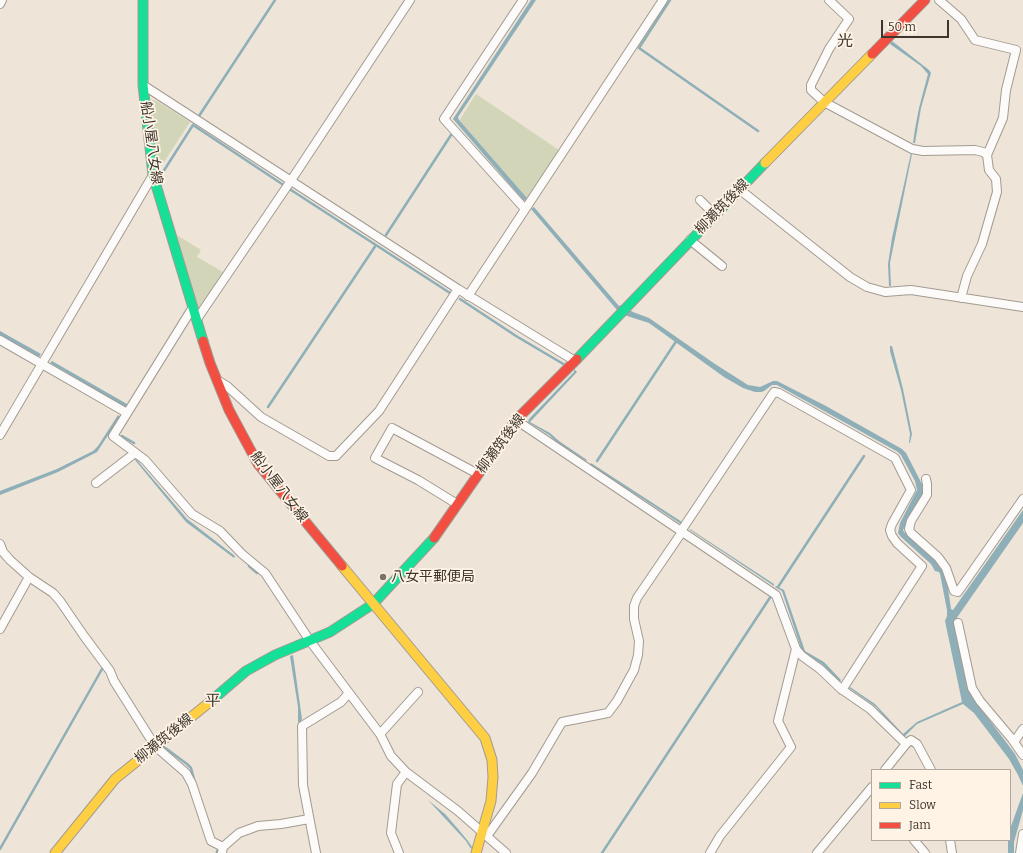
<!DOCTYPE html>
<meta charset="utf-8">
<style>
body{margin:0}
#map{position:relative;width:1023px;height:853px;overflow:hidden;background:#eee4d8;font-family:Bitter,serif}
canvas{display:block}
.legend{position:absolute;left:871px;top:769px;width:140px;height:72px;box-sizing:border-box;background:#fff3e6;border:1px solid #b1a79c;margin:0;padding:5px 7px;list-style:none;font-size:12px;color:#3d362d}
.legend li{display:flex;align-items:center;gap:8px;height:20px}
.legend b{width:20px;border:1px solid #b1a79c}
.scale{position:absolute;left:881px;top:20px;width:68px;height:18px;box-sizing:border-box;border:2px solid #3d362d;border-top:0;padding-left:5px;font-size:12px;line-height:14px;white-space:nowrap;color:#3d362d;-webkit-text-stroke:3px #fff3e6;paint-order:stroke}
</style>
<div id="map">
<canvas width="1023" height="853"></canvas>
<ul class="legend">
<li><b style="height:5px;background:#16e098"></b>Fast</li>
<li><b style="height:5px;background:#ffcf43"></b>Slow</li>
<li><b style="height:5px;background:#f24e42"></b>Jam</li>
</ul>
<div class="scale">50 m</div>
</div>
<script>
const ctx = document.querySelector('canvas').getContext('2d');
ctx.lineJoin = 'round';
function fill(path, color) { ctx.fillStyle = color; ctx.fill(path, 'evenodd'); }
const shape = rows => new Path2D(rows.map(r => 'M' + r).join(''));
function trace(path, color, width, dash) { ctx.strokeStyle = color; ctx.lineWidth = width; ctx.lineCap = dash ? 'butt' : 'round'; ctx.setLineDash(dash || []); ctx.stroke(path); }
function drawText(font, color, halo, rows, align = 'center') {
  ctx.font = font + ' Bitter,"Noto Sans JP",serif'; ctx.lineWidth = 3.5; ctx.setLineDash([]); ctx.textBaseline = 'middle'; ctx.strokeStyle = halo; ctx.fillStyle = color; for (const [text, x, y, turn = 0] of rows) {
    ctx.save(); ctx.translate(x, y); ctx.rotate((+turn || 0) * Math.PI / 180); ctx.textAlign = isNaN(turn) ? turn : align; if (halo) ctx.strokeText(text, 0, 0); ctx.fillText(text, 0, 0); ctx.restore();
  }
}
fill(shape([
 [476,94,559,150,527,198,459,121],
 [149,99,157,101,190,122,164,162,159,163,158,166],
 [177,235,201,250,197,257,223,272,201,309,199,310]
]), '#d2d5b8');
fill(shape([
 [531,0,536,0,458,117,459,120,527,198,524,201,453,119],
 [892,41,929,70,931,73,921,108,915,143,913,143,915,129,919,108,928,74,921,66,890,44],
 [911,153,912,154,890,263,891,286,889,286,888,264,892,238],
 [534,207,619,306,621,305,633,312,649,318,715,364,748,385,760,387,773,381,777,381,826,406,902,449,906,453,922,484,923,488,922,499,903,530,904,532,933,558,942,569,948,588,951,609,953,610,1023,510,1023,523,956,619,954,625,968,687,973,698,1015,754,1023,770,1023,810,1014,842,1014,853,1008,853,1008,840,1010,840,1010,829,1023,793,1023,786,1018,775,1009,759,974,713,963,704,917,724,903,738,876,707,849,688,850,687,875,704,903,734,917,722,962,702,945,621,947,616,947,610,940,574,939,572,935,571,931,564,901,537,898,533,900,523,917,490,915,481,901,455,898,452,777,385,772,385,764,391,761,392,755,392,743,388,724,377,649,323,624,315,617,310,531,209],
 [0,331,41,354,39,357,0,335],
 [890,346,892,346,903,389,912,434,910,443,909,443,910,434,901,390,890,351],
 [52,361,127,404,125,408,50,363],
 [574,369,577,372,530,422,550,433,559,441,587,460,586,461,558,443,549,435,528,422,529,419,574,372],
 [118,415,120,417,97,452,58,472,0,495,0,491,57,469,93,451,98,446],
 [136,459,187,519,235,556,234,558,186,522,135,460],
 [591,463,682,522,681,524,646,501,590,465],
 [690,529,774,584,774,586,690,530],
 [776,586,784,590,805,651,824,662,841,680,840,682,835,678,822,664,803,654,782,591,775,587],
 [293,655,300,705,302,719,300,723,298,722,298,707,290,656],
 [428,800,445,814,458,829,468,841,472,847,471,849,466,841]
]), '#8eafb8');
trace(shape([
 [670,0,639,48,758,131],
 [199,116,275,0],
 [163,172,193,125,282,184],
 [291,190,450,293],
 [386,235,451,135],
 [460,299,516,336,565,365],
 [268,407,376,245],
 [122,436,134,443],
 [597,461,677,340],
 [249,566,257,573],
 [778,587,864,456],
 [164,747,187,764,191,768,195,783],
 [0,849,102,669],
 [217,851,217,853],
 [602,853,771,596]
]), '#8eafb8', 2.5);
const street = shape([
 [523,0,444,119,525,209],
 [829,0,849,19,829,49,811,85,811,90,824,102,912,149,923,151,975,150,983,152,987,155],
 [939,0,961,19,975,40,1016,50,1006,90,1003,118,987,155,989,170,996,179,997,192,982,244,967,276,961,298],
 [0,4,2,0],
 [143,85,458,289,575,361],
 [739,189,850,277,867,287,885,292,911,290,1023,307],
 [700,200,715,215],
 [690,240,722,266],
 [468,296,663,0],
 [193,307,113,436,145,460,192,514,220,531,242,554,265,573,310,641,380,734,391,756,406,772,458,811,506,853],
 [197,319,290,182,410,0],
 [0,340,127,413],
 [217,380,227,386,261,417,329,456,336,456,379,411,458,289],
 [516,420,776,595,796,649,802,656,820,669,841,689,870,709,906,744],
 [0,435,153,175],
 [926,479,927,484,927,495,911,521,909,529,911,533,938,557,946,568,954,591,958,592,1023,499],
 [96,483,135,453],
 [457,504,418,480,375,458,392,428,478,474],
 [681,531,774,392,779,393,895,458,911,490,892,524,890,530,892,536,897,543,922,566,842,690],
 [0,544,3,552,10,560,29,577,0,629],
 [29,577,53,593,60,601,84,636,110,671,114,681,155,746,186,773,192,784,211,841,223,847],
 [958,623,972,688,980,701,1012,739,1023,755],
 [380,734,418,692],
 [1014,742,1023,729],
 [885,770,906,744,911,740,917,744,931,770],
 [487,836,532,773,562,722,608,713,617,701,634,670,638,655,639,641,634,619,634,606,637,598,682,532],
 [914,840,925,853],
 [950,840,952,853],
 [222,853,223,847,239,833,258,826,281,824,309,819],
 [316,853,303,785,302,726,341,702,349,693],
 [399,853,391,833,397,784,406,772],
 [710,853,720,836,791,747,778,721,796,649],
 [817,853,872,787],
 [1020,853,1023,834]
]);
const fast = shape([
 [143,0,143,85,153,175,203,341],
 [577,359,765,163],
 [211,701,246,671,275,655,330,632,373,604,434,538]
]);
const slow = shape([
 [765,163,872,54],
 [342,566,485,738,492,760,493,777,491,801,476,853],
 [55,853,115,779,211,701]
]);
const jam = shape([
 [872,54,925,0],
 [203,341,210,363,229,410,258,464,342,566],
 [434,538,516,420,577,359]
]);
trace(street, '#a29b92', 10);
trace(fast, '#a29b92', 11);
trace(slow, '#a29b92', 11);
trace(jam, '#a29b92', 11);
trace(street, '#fcfbf9', 8);
trace(fast, '#16e098', 9);
trace(slow, '#ffcf43', 9);
trace(jam, '#f24e42', 9);
for (const [x, y, r, color] of [
 [383,577,4,"#7b7369"]
]) { const dot = new Path2D(); dot.arc(x, y, r, 0, 2 * Math.PI); ctx.fillStyle = color; ctx.fill(dot); trace(dot, '#fff3e6', 1.5); }
drawText('14px', '#3d362d', '#fff3e6', [
 ["船小屋八女線",151,143,82],
 ["柳瀬筑後線",722,207,-46],
 ["柳瀬筑後線",501,444,-53],
 ["船小屋八女線",279,487,53],
 ["柳瀬筑後線",164,739,-39]
]);
drawText('14px', '#3d362d', '#fff3e6', [
 ["八女平郵便局",391,577]
], 'left');
drawText('16px', '#3d362d', '#fff3e6', [
 ["光",845,42],
 ["平",213,702]
]);
</script>
